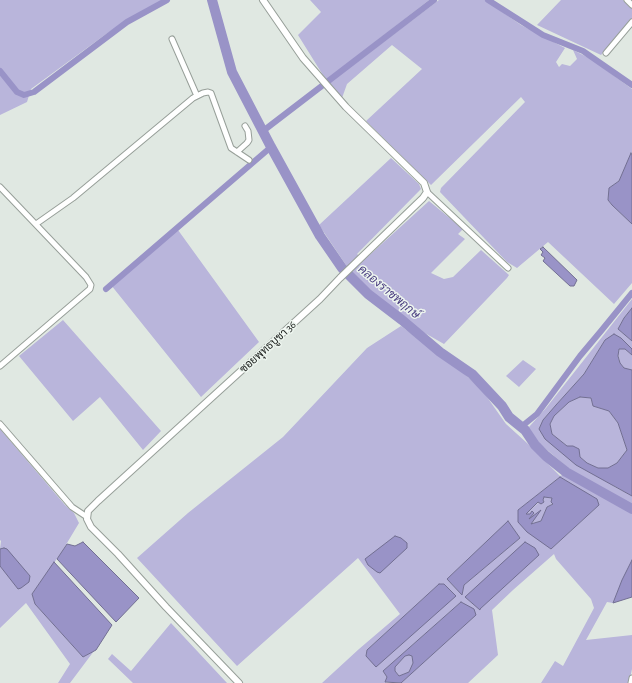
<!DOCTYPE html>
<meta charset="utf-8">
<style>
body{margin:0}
canvas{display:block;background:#e0e8e2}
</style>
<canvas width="632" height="683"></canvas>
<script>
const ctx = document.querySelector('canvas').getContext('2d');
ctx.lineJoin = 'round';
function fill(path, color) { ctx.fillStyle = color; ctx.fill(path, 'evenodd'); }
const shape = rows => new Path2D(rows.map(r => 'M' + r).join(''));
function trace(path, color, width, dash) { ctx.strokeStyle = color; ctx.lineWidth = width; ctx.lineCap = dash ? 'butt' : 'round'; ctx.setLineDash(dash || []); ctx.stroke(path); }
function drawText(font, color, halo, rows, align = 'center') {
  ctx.font = font + ' "Alegreya Sans",Sarabun,sans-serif'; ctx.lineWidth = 3; ctx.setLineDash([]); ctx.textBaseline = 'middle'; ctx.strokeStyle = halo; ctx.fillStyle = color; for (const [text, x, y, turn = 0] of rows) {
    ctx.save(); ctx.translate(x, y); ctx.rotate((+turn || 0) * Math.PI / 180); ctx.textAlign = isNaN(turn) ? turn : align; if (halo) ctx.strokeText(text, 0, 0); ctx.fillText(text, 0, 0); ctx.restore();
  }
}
fill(shape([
 [0,0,163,0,142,11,106,34,31,89,27,102,0,115],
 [310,0,429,0,326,80,298,35,321,12],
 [439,0,485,0,521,25,565,48,556,62,559,67,562,64,570,66,577,59,573,50,591,59,632,89,632,152,619,181,609,188,608,200,612,205,632,224,632,283,614,304,548,242,517,268,507,262,440,192,441,188,525,102,521,97,431,185,366,121,422,69,392,45,347,84,342,98,328,84],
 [561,0,623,0,632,8,632,19,601,55,537,25],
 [391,158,419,184,421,189,357,254,364,260,429,201,463,229,458,234,465,239,431,273,444,279,453,277,481,250,509,275,507,278,444,344,423,332,370,290,346,265,319,225],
 [178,230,259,342,201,397,111,285],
 [632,299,632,308,624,318,618,329,632,341,632,349,621,338,605,340,584,374,556,405,543,420,539,429,615,487,632,496,632,505,602,490,573,472,532,437,529,431,529,427,546,408],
 [63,320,161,431,143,450,100,397,73,421,19,356],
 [401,326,461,371,482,390,506,424,527,443,560,476,565,474,602,497,632,513,632,560,613,603,607,602,586,640,632,635,632,669,629,683,541,683,555,661,563,666,594,608,591,599,556,559,554,554,513,590,492,610,498,655,468,683,401,683,476,615,461,602,383,671,387,677,386,683,322,683,359,649,400,614,358,558,237,666,137,558,188,513,283,437,367,348],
 [560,477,599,505,551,549,518,510],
 [508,522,520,538,464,585,462,595,447,579],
 [538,555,479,609,465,597],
 [439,584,366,656,367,650],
 [622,348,625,349,632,355,632,370,624,368,620,363,618,353,619,349],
 [523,360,536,369,519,387,506,376],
 [580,397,591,398,593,406,609,411,618,423,627,450,617,463,608,468,598,468,587,463,580,457,573,446,567,446,552,434,550,424,554,416,569,402],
 [0,429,65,505,74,513,79,523,61,553,32,594,35,604,83,657,94,651,70,683,58,683,70,664,26,603,0,628,0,566,18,588,30,576,4,548,0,549,1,541,0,540],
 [544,497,552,498,554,503,547,507,541,521,530,524,539,512,527,521,530,514,525,515,539,502,544,502,543,500],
 [171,623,227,683,133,683,108,659,112,654,131,671],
 [409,655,412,656,413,663,409,672,399,676,395,671,395,667,405,656]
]), '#b9b5db');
const water = shape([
 [631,153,632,155,632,224,612,205,608,200,609,188,619,181,631,153],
 [543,247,577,280,574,286,570,286,543,261,545,258,541,255,543,252,540,249,543,247],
 [632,308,632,341,618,329,624,318,632,308],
 [614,334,621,338,632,349,632,355,625,349,619,349,618,356,620,363,624,368,632,370,632,496,576,465,545,439,539,429,543,420,556,405,584,374,605,340,614,334],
 [580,397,591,398,593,406,609,411,618,423,627,450,617,463,608,468,598,468,587,463,580,457,579,449,573,446,567,446,552,434,550,424,554,416,569,402,580,397],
 [560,477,597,499,599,505,551,549,527,532,518,522,518,510,560,477],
 [544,497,552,498,551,502,553,504,547,507,541,521,531,524,541,510,529,519,534,513,532,511,530,514,526,514,538,502,541,504,544,502,543,500,544,497],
 [508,521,520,538,464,585,462,595,447,579,508,521],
 [395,536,401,538,407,543,407,548,380,573,377,572,368,565,365,559,395,536],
 [83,542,139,598,116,622,57,559,67,544,75,546,83,542],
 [525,542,535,548,539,555,480,609,480,610,465,597,525,542],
 [4,548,7,549,30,576,29,582,21,588,18,589,0,566,0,549,4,548],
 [632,560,632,597,613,603,622,580,632,560],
 [54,562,112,625,96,650,83,657,35,604,32,594,54,562],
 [439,584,444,584,456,596,376,667,366,656,367,650,439,584],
 [461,602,474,609,476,615,401,683,385,682,387,677,383,671,461,602],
 [409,655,412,656,413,663,409,672,399,676,395,671,395,667,405,656,409,655]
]);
fill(water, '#9993c7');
trace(water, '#726f92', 1);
trace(shape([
 [488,0,543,35,583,51,632,85],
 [0,71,17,92,24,95,34,92,127,22,167,0],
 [263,131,434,0],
 [106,289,271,147],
 [521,427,537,414,580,356,601,331,632,293]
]), '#9993c7', 6);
trace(shape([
 [212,0,232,72,271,147,320,236,342,268,368,294,402,320,440,352,472,374,502,406,509,417,525,430,535,445,546,456,566,472,632,509]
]), '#9993c7', 10);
const minor = shape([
 [627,0,632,5],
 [172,39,197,96],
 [606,53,632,22],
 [237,152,247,143,249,140,248,131,245,126],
 [0,187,86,277,91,285,90,289,0,366],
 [427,192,508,268],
 [36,224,73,198,193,98,203,93,208,92,211,93,231,148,249,160],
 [0,424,72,507,87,517],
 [631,683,632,678]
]);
const tertiary = shape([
 [239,683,166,607,118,554,91,527,87,519,88,511,98,501,320,299,340,278,423,198,427,192,424,183,346,107,303,58,263,0]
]);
trace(minor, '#979f99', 7);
trace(tertiary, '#979f99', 8);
trace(minor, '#fff', 5);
trace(tertiary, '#fff', 6);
drawText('11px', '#171a18', '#edf5ef', [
 ["ซอยพุทธบูชา 36",268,347,-42]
]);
drawText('italic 12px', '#4a3e80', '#edf5ef', [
 ["คลองราชพฤกษ์",389,292,40]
]);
</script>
